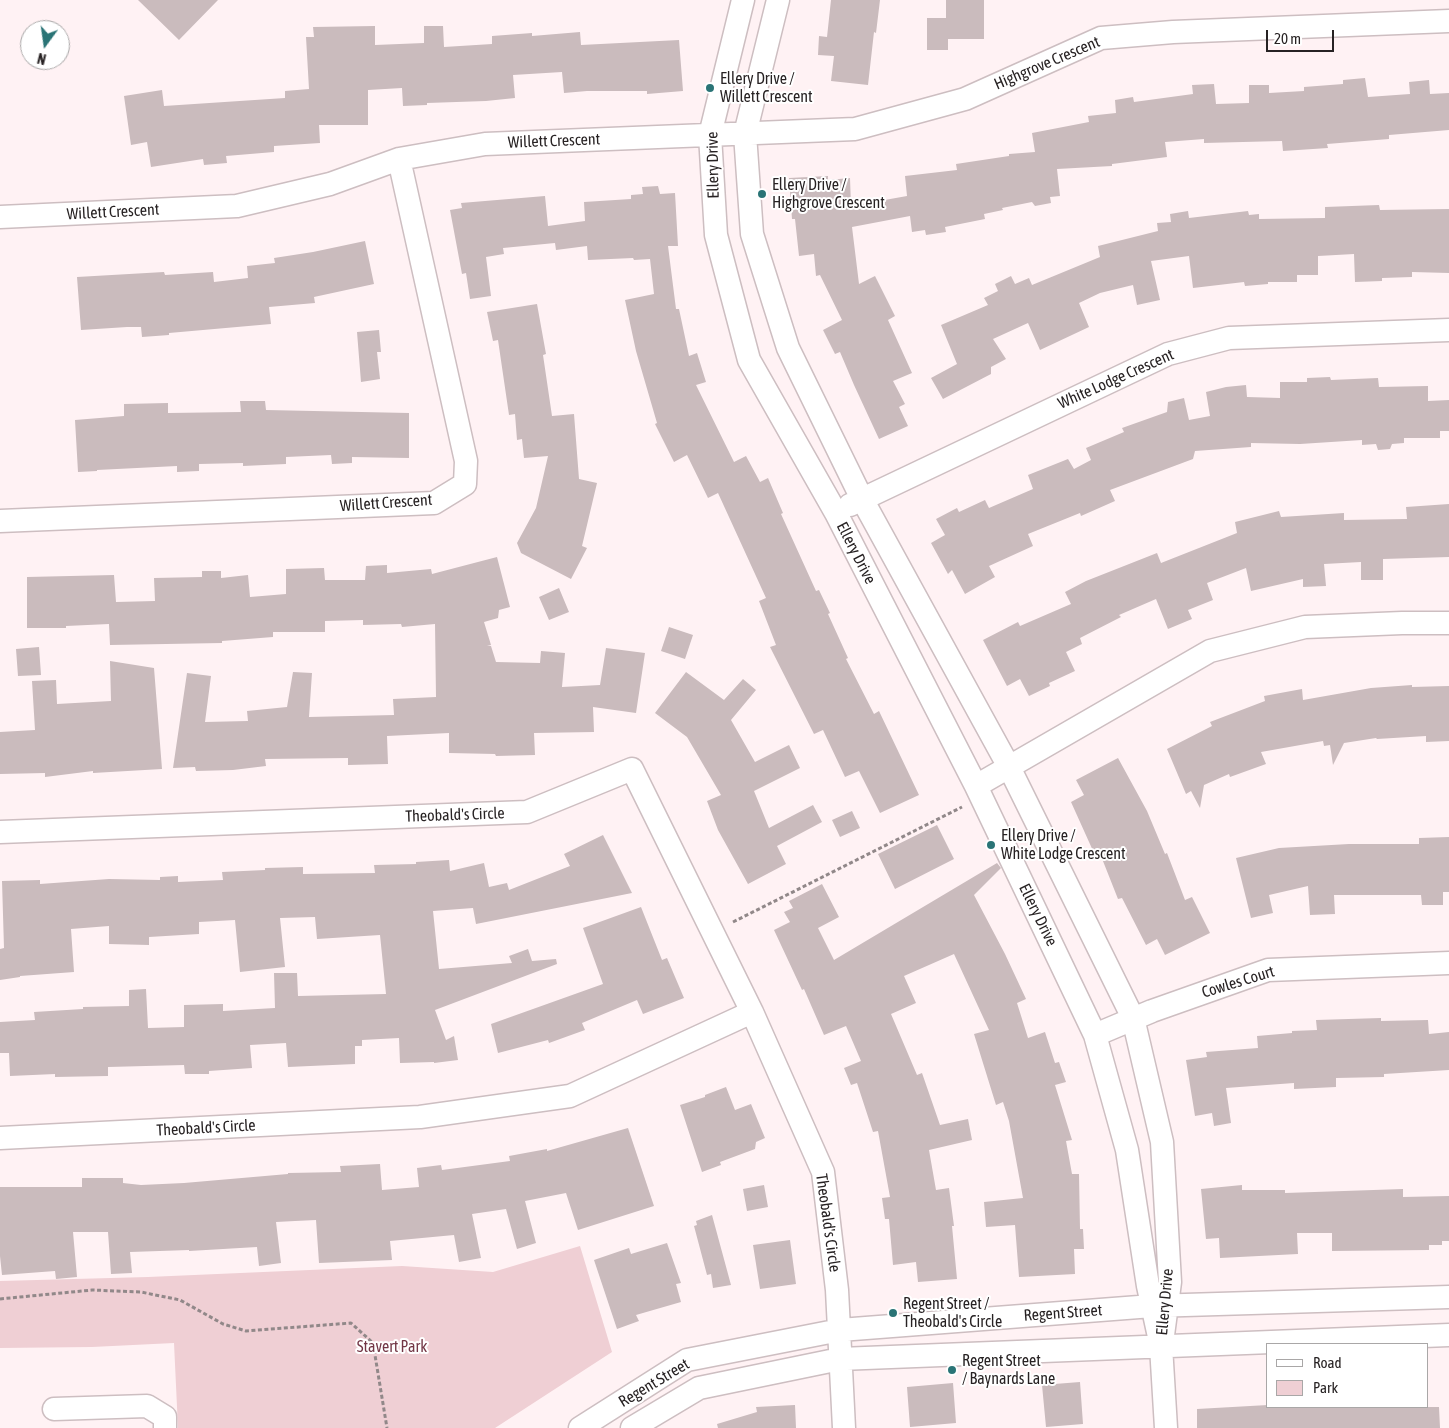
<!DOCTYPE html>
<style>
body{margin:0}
#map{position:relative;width:1449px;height:1428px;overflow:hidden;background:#fff2f4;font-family:"Asap Condensed",sans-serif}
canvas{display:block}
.legend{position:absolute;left:1266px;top:1343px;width:162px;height:65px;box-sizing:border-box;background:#fff;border:1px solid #a9a7a7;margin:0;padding:6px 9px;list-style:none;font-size:15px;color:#272223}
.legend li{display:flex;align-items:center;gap:10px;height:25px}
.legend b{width:25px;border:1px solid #a9a7a7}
.north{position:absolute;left:20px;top:20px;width:50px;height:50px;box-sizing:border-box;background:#fff;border:1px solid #a9a7a7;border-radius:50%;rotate:194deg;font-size:14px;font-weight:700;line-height:20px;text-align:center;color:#272223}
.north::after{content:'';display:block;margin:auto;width:18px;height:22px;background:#2a7476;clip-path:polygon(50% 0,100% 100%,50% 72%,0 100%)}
.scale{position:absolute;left:1266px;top:30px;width:68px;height:22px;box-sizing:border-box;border:2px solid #272223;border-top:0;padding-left:6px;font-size:15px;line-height:18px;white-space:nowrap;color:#272223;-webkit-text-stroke:4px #fff;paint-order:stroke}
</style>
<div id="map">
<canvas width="1449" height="1428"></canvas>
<ul class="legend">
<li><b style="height:6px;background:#fff"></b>Road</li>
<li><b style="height:14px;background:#efcfd4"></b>Park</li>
</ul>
<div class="north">N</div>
<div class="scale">20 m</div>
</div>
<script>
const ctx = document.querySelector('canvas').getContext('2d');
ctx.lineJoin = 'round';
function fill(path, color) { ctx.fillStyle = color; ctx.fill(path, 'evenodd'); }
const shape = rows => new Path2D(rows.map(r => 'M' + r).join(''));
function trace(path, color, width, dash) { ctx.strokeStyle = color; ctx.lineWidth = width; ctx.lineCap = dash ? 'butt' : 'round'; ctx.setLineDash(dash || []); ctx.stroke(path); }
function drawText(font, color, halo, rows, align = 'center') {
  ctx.font = font + ' "Asap Condensed",sans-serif'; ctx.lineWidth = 4; ctx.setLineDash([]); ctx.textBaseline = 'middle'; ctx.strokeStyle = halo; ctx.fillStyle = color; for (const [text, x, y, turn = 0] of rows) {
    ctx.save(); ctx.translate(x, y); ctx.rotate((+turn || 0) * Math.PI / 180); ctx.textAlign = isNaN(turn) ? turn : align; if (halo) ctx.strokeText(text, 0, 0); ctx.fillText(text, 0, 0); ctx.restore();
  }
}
fill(shape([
 [580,1246,612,1352,495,1428,178,1428,174,1343,92,1347,0,1348,0,1281,148,1277,402,1266,493,1272]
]), '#efcfd4');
fill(shape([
 [138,0,218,0,179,40],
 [831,0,880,0,876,33,874,32,868,85,831,81,834,56,818,55,819,36,827,37],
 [946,0,984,0,984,39,948,39,948,50,927,50,927,18,946,18],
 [375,26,375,45,424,43,424,26,443,26,444,47,492,44,492,36,532,33,532,36,580,32,581,45,679,40,683,91,647,94,647,91,587,91,564,93,562,72,513,75,515,98,486,101,427,103,427,105,403,106,402,88,368,90,368,125,319,125,320,143,274,146,274,152,226,156,227,163,204,165,203,159,151,167,147,142,131,145,124,96,162,90,164,106,285,98,285,91,309,89,306,37,314,37,313,27],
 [1365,78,1368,97,1410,94,1409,82,1429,80,1430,94,1449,93,1449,130,1389,135,1389,139,1327,144,1328,148,1283,151,1282,141,1204,143,1204,139,1165,142,1167,157,1112,164,1112,166,1057,169,1060,196,1050,197,1051,203,1035,206,1032,202,1002,208,1003,210,984,214,985,219,945,227,946,232,926,235,925,230,912,232,910,216,852,227,859,284,875,276,895,316,888,320,912,373,893,381,905,404,899,407,908,426,879,439,854,385,840,352,835,354,823,330,842,320,820,275,816,276,814,254,799,256,795,219,792,219,789,178,828,176,828,180,850,178,851,206,907,196,905,176,957,170,956,164,1009,156,1009,154,1035,152,1032,133,1089,122,1088,116,1116,113,1115,100,1133,97,1134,102,1193,94,1192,85,1214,84,1216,104,1249,103,1249,85,1269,85,1269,93,1304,91,1304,87,1343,84,1343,80],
 [658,186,660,194,675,193,678,246,668,246,676,309,679,309,689,356,697,353,706,382,696,385,734,462,746,456,760,482,768,478,783,513,781,514,816,591,819,590,830,613,828,614,848,658,846,659,874,714,879,711,919,795,880,813,859,771,845,777,823,730,814,734,770,647,776,645,759,601,766,598,718,493,708,498,687,455,674,462,655,424,657,423,636,351,625,300,654,294,650,259,634,260,633,258,588,260,587,246,556,250,555,243,503,248,504,254,486,257,491,296,470,299,466,273,462,274,450,210,462,208,461,203,545,196,548,226,585,221,584,202,631,199,631,195,643,194,642,187],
 [1379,205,1380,210,1449,209,1449,273,1412,272,1412,277,1382,278,1382,281,1355,282,1354,254,1318,256,1318,275,1297,275,1297,282,1268,282,1268,284,1245,286,1244,282,1193,288,1189,256,1151,261,1160,300,1137,305,1133,285,1100,293,1079,303,1089,327,1040,350,1028,323,993,339,1006,359,991,367,991,374,943,399,931,378,957,364,941,325,988,305,984,298,998,291,995,284,1011,276,1015,284,1029,278,1032,285,1100,257,1098,246,1158,231,1157,223,1171,222,1170,214,1188,211,1189,218,1248,211,1249,215,1259,214,1259,219,1325,218,1325,207],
 [365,241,374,284,314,297,315,303,269,307,271,324,169,333,169,335,142,337,141,327,127,327,81,330,77,277,164,272,165,275,213,272,214,282,248,278,247,266,275,263,274,258,313,252],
 [537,304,546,354,543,355,552,416,574,414,579,479,597,483,582,546,587,548,571,579,521,553,517,543,536,508,548,456,524,458,522,439,517,440,515,414,509,415,498,340,493,341,487,312],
 [379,330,381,352,377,352,380,379,361,382,357,332],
 [1330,377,1331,380,1378,378,1379,387,1428,386,1428,401,1449,400,1449,431,1440,431,1440,438,1404,438,1404,443,1392,444,1390,449,1378,450,1376,444,1362,445,1362,440,1300,444,1251,443,1251,447,1195,451,1193,459,1110,490,1115,501,1081,516,1080,513,1028,534,1033,546,989,566,995,577,965,594,952,570,948,574,931,543,945,535,936,519,957,508,959,512,985,500,989,508,1033,489,1028,475,1068,459,1074,469,1091,460,1086,448,1124,432,1122,428,1167,412,1168,402,1184,398,1189,420,1210,416,1206,392,1226,387,1246,385,1247,397,1280,398,1280,382,1307,382,1307,378],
 [240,401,265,401,266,410,409,413,409,458,352,457,352,463,332,464,331,455,286,457,286,464,243,466,243,463,199,464,199,471,177,472,177,466,97,470,97,471,78,472,75,420,124,416,124,404,168,403,168,413,241,412],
 [1449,504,1449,557,1383,559,1383,580,1361,580,1361,562,1324,564,1326,586,1303,587,1303,579,1251,591,1246,568,1207,583,1213,600,1188,610,1192,619,1168,629,1156,599,1119,615,1121,617,1080,638,1082,644,1066,652,1075,671,1049,683,1050,686,1029,696,1020,679,1007,686,983,640,1018,622,1020,626,1071,604,1065,592,1086,581,1157,553,1161,563,1237,533,1235,522,1279,511,1281,517,1344,513,1344,520,1407,519,1406,507],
 [497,557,510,607,499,610,498,618,484,622,491,645,487,646,491,646,496,662,540,663,541,651,565,653,562,687,600,685,606,648,645,653,636,713,593,707,594,732,534,733,535,755,496,756,495,754,449,753,449,733,387,736,388,764,348,765,348,758,265,759,266,766,233,770,196,771,195,767,173,768,187,673,211,676,205,722,248,721,247,711,287,707,293,672,312,673,309,717,394,715,393,699,436,697,435,624,402,627,401,624,363,625,363,620,325,621,325,632,273,632,273,637,222,641,222,643,110,645,109,624,66,626,66,628,27,628,27,577,114,575,116,602,155,601,154,578,202,577,202,571,221,571,221,578,248,575,250,597,286,594,286,569,324,568,325,580,365,580,366,566,387,565,387,573,431,569,432,574],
 [559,588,569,612,549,620,539,597],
 [669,627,693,635,685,659,661,651],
 [39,647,41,675,18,676,16,649],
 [110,661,154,668,162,769,93,773,93,771,45,777,45,773,0,774,0,732,35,730,32,681,56,680,57,704,111,701],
 [686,672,724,700,743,679,756,690,731,720,755,762,789,745,800,768,754,791,769,828,813,805,822,822,777,846,786,864,748,884,718,830,707,801,721,795,687,737,655,713],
 [1412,685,1412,687,1449,686,1449,741,1426,742,1426,736,1377,739,1376,738,1344,743,1333,765,1330,745,1324,746,1323,741,1261,752,1266,764,1230,777,1229,774,1204,785,1200,808,1191,791,1186,794,1167,749,1212,726,1210,722,1265,701,1264,696,1302,689,1303,700,1371,688],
 [1118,758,1147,811,1165,854,1167,853,1185,900,1192,897,1210,933,1165,955,1157,939,1146,945,1122,898,1118,899,1099,851,1094,853,1071,802,1084,795,1076,780],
 [852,811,860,828,840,837,832,820],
 [937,825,954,859,895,889,878,854],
 [603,835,632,893,476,924,473,908,433,911,439,969,512,963,509,956,528,949,532,961,556,959,557,964,435,1010,446,1040,454,1036,458,1060,434,1063,434,1062,400,1063,399,1038,362,1040,362,1046,355,1046,355,1064,288,1067,286,1043,250,1045,252,1068,209,1071,209,1074,185,1074,184,1065,108,1067,108,1076,55,1077,55,1074,10,1076,9,1053,0,1053,0,1022,35,1020,34,1012,83,1009,83,1007,129,1006,129,990,146,989,148,1028,184,1027,184,1005,223,1004,223,1011,275,1008,274,973,297,973,298,996,386,994,380,935,317,939,315,917,280,918,285,967,240,972,235,920,199,922,199,934,149,937,149,945,109,944,109,926,71,929,74,972,20,976,20,977,0,980,0,949,4,948,2,881,40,880,40,884,109,879,160,880,160,877,178,876,178,882,223,880,222,872,265,870,265,868,303,867,303,874,375,873,374,865,416,864,416,862,449,860,450,871,484,863,489,887,507,883,509,890,570,866,564,854],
 [1449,837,1449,892,1443,892,1443,905,1422,905,1421,895,1334,895,1335,914,1310,915,1308,886,1269,895,1273,913,1251,918,1236,858,1279,848,1349,844,1419,844,1419,838],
 [997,863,1001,868,974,895,1005,954,1026,999,1017,1003,1028,1038,1045,1032,1055,1063,1059,1062,1066,1082,1055,1085,1072,1140,1066,1141,1072,1174,1079,1174,1080,1229,1083,1229,1084,1249,1074,1249,1075,1274,1019,1277,1015,1225,986,1227,984,1202,1023,1198,1009,1121,1003,1102,996,1105,974,1034,989,1030,954,954,904,976,916,1003,891,1014,917,1075,922,1073,940,1125,968,1119,972,1140,929,1150,936,1190,949,1188,954,1226,952,1226,957,1279,918,1282,916,1262,893,1265,889,1219,885,1219,882,1198,890,1197,878,1131,873,1132,857,1083,851,1085,844,1068,861,1061,846,1026,824,1035,804,989,802,990,774,930,790,922,784,912,793,908,789,901,822,884,839,917,818,928,834,960],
 [641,907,662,960,667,958,684,998,643,1014,637,1000,582,1023,585,1030,549,1043,548,1040,498,1053,491,1024,603,984,583,928],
 [1381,1018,1381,1021,1428,1020,1429,1034,1449,1032,1449,1070,1384,1074,1384,1077,1336,1078,1336,1087,1294,1089,1294,1083,1226,1088,1231,1123,1214,1126,1212,1113,1195,1116,1186,1060,1207,1057,1206,1052,1258,1048,1257,1036,1292,1033,1292,1031,1317,1030,1316,1020],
 [726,1087,735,1110,751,1104,765,1138,756,1142,755,1149,720,1162,721,1165,702,1172,680,1105,705,1097,705,1095],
 [628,1128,654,1206,578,1230,566,1193,525,1201,536,1243,517,1249,506,1209,472,1214,481,1258,459,1262,454,1235,390,1241,392,1260,319,1263,316,1220,295,1221,276,1222,281,1263,259,1266,257,1247,189,1251,189,1250,130,1252,132,1273,111,1274,108,1232,73,1232,77,1277,56,1279,55,1271,2,1275,0,1256,0,1187,82,1187,82,1178,123,1178,123,1183,141,1185,184,1183,288,1174,288,1173,341,1172,340,1166,380,1164,382,1190,419,1187,417,1168,441,1165,442,1170,510,1161,509,1156,547,1149,547,1151],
 [764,1185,768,1207,747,1211,743,1189],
 [1242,1185,1242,1190,1285,1190,1285,1193,1403,1189,1403,1197,1449,1196,1449,1241,1442,1241,1442,1245,1429,1245,1429,1250,1332,1251,1332,1233,1297,1233,1298,1254,1220,1258,1219,1238,1206,1239,1201,1189],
 [712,1215,731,1285,713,1288,711,1274,707,1275,694,1226,697,1225,696,1221],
 [790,1240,796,1284,760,1289,753,1245],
 [667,1243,681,1283,676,1284,681,1302,636,1315,639,1321,617,1329,594,1260,629,1248,631,1254],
 [1080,1382,1083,1424,1046,1427,1042,1385],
 [953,1383,956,1423,910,1427,907,1387],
 [795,1405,796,1428,718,1428,717,1424,757,1412,756,1407],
 [1268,1405,1268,1407,1439,1407,1440,1428,1197,1428,1197,1409]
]), '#cabbbd');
const minor = shape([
 [743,0,710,135,716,235,749,360,836,513,976,786,1095,1035,1127,1150,1148,1286,1161,1346,1166,1428],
 [778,0,745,134,752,234,788,348,862,499,1009,767,1133,1018,1162,1142,1170,1282,1163,1335],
 [0,217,237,206,330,184,399,159,485,144,855,129,965,99,1101,38,1173,32,1449,21],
 [850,505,1168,354,1229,338,1449,330],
 [0,521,434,503,465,484,466,461,399,159],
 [976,786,1210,651,1305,627,1402,623,1449,623],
 [0,832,527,812,632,769,752,1012,823,1172,837,1290,844,1428],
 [1095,1035,1152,1011,1268,970,1449,963],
 [0,1138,420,1117,570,1096,752,1012],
 [54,1409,147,1406,165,1417,165,1428],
 [580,1428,687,1360,840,1330,1152,1306,1449,1297],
 [632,1428,699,1388,840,1359,1449,1335]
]);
trace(minor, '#cdbec1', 25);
trace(shape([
 [733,922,962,807],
 [0,1299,92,1290,141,1292,180,1300,223,1324,246,1331,351,1323,373,1343,387,1428]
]), '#918889', 3, [4, 2.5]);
trace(minor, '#fff', 22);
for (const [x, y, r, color] of [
 [710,88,5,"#2a7476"],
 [762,194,5,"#2a7476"],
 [991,845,5,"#2a7476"],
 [893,1313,5,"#2a7476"],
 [952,1370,5,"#2a7476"]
]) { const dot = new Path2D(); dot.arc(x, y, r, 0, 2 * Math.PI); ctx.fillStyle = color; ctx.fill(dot); trace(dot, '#fff', 2); }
drawText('16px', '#272223', '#fff', [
 ["Highgrove Crescent",1047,63,-23],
 ["Willett Crescent",554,141,-2],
 ["Ellery Drive",713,165,-91],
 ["Willett Crescent",113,212,-3],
 ["White Lodge Crescent",1116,379,-24],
 ["Willett Crescent",386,503,-4],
 ["Ellery Drive",856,553,63],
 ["Theobald's Circle",455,815,-2],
 ["Ellery Drive",1038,915,64],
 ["Cowles Court",1238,982,-17],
 ["Theobald's Circle",206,1128,-3],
 ["Theobald's Circle",828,1223,82],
 ["Ellery Drive",1165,1302,-85],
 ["Regent Street",1063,1313,-4],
 ["Regent Street",654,1383,-31]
]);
drawText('16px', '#272223', '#fff', [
 ["Ellery Drive /",720,79],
 ["Willett Crescent",720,97],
 ["Ellery Drive /",772,185],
 ["Highgrove Crescent",772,203],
 ["Ellery Drive /",1001,836],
 ["White Lodge Crescent",1001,854],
 ["Regent Street /",903,1304],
 ["Theobald's Circle",903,1322],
 ["Regent Street",962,1361],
 ["/ Baynards Lane",962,1379]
], 'left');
drawText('16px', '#723645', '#fff', [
 ["Stavert Park",392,1347]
]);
</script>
